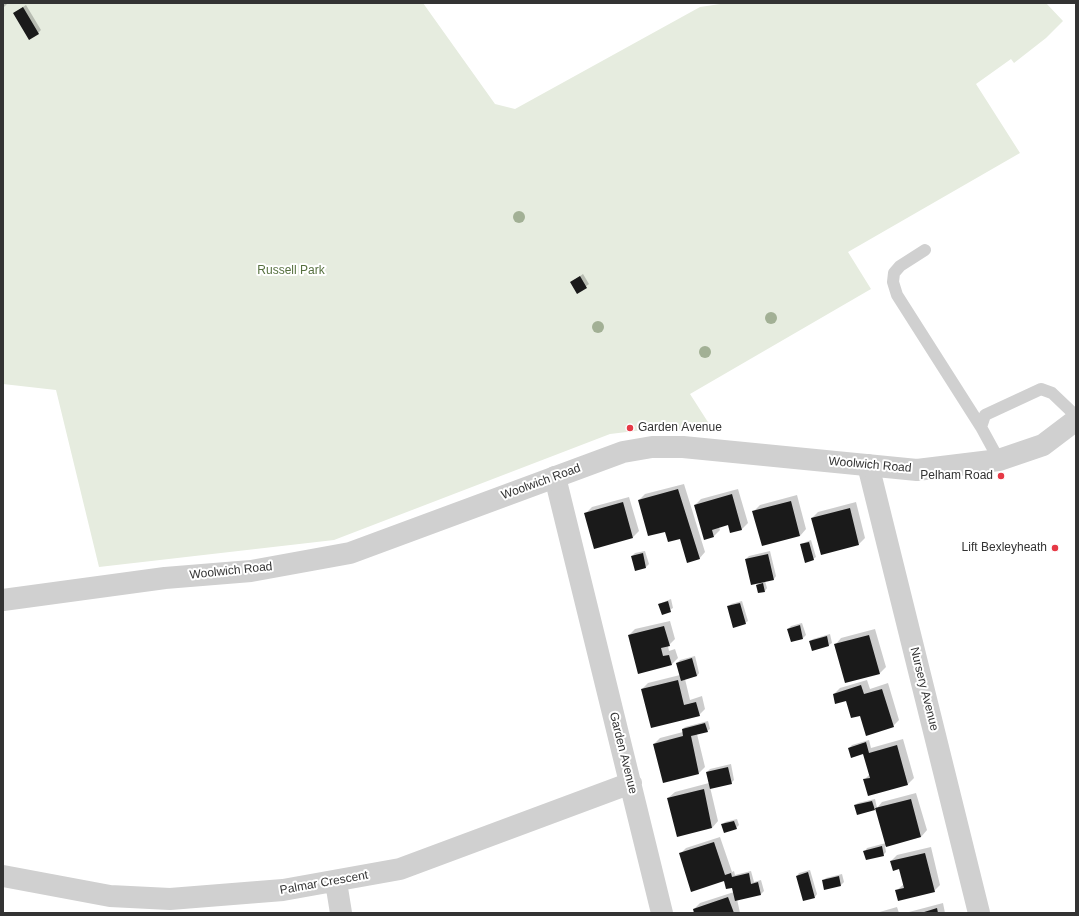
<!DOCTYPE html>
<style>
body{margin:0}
#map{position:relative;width:1079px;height:916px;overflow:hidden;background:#fff;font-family:Helvetica,sans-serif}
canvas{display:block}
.frame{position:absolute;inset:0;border:4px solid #333;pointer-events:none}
</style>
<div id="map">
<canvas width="1079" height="916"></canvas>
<div class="frame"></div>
</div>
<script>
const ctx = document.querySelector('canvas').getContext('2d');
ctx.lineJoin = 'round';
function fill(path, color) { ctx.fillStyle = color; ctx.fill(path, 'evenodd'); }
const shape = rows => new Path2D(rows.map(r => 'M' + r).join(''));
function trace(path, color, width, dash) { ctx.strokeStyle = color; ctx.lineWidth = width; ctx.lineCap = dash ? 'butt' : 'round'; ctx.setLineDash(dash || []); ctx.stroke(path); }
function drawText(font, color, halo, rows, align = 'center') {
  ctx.font = font + ' Helvetica,sans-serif'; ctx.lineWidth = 4; ctx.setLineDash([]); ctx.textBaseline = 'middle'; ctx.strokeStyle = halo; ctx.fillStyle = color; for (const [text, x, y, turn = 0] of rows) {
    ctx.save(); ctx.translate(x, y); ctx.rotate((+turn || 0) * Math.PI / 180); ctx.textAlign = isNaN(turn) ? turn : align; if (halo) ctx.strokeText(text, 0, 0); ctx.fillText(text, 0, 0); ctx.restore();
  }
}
fill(shape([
 [3,3,423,3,495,104,515,109,700,7,727,3,1046,3,1063,21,1046,38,1014,63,1011,59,976,84,1020,153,848,252,871,289,690,394,713,430,652,429,610,434,334,540,99,567,56,390,3,384]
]), '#e6ecdf');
fill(shape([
 [3,3,8,3,4,7],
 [26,5,41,30,38,33,14,13],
 [583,274,589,284,578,292,574,280],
 [684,484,705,552,699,559,681,538,666,530,639,500,645,494],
 [738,489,748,523,742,529,731,532,729,524,719,527,720,530,714,536,695,505,701,499],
 [797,495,806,529,800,536,754,511,760,505],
 [629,497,639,531,633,537,586,513,592,507],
 [856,502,865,538,859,544,812,518,818,512],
 [811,540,816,557,813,559,801,544],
 [645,551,649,564,646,567,632,556,635,553],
 [770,551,776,576,774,579,765,581,767,588,765,591,757,585,760,582,746,559,749,556],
 [671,599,673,608,662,614,659,604],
 [742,601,748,621,745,623,728,607,731,604],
 [670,621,675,639,668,646,669,651,675,649,678,658,672,664,629,635,635,629],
 [802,623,806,635,803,638,788,629,791,626],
 [875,629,886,667,880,673,835,645,841,638],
 [830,634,832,643,829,645,810,641,813,639],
 [695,656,699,673,697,676,685,679,690,700,702,696,705,709,699,715,642,689,648,683,680,675,677,663,680,660],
 [867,680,870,689,888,683,899,720,893,726,861,714,847,699,834,694,840,688],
 [708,721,710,729,707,731,697,734,705,767,699,773,654,744,660,738,683,732,683,729,685,727],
 [903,739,914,778,908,784,864,780,870,774,867,752,849,748,852,745,869,740,871,748],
 [731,764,734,780,731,783,710,787,718,821,712,828,668,798,675,792,709,783,707,772,710,769],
 [916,793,927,830,921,837,885,846,886,852,883,855,865,851,867,848,886,843,876,807,874,809,855,805,858,803,875,799,877,808,882,802],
 [737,819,739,825,736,828,722,825,725,822],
 [720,837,732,872,734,871,735,875,751,871,754,882,761,880,764,891,761,894,737,899,740,913,695,913,694,909,700,903,734,892,733,887,680,854,686,848],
 [931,847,940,885,934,891,896,891,904,884,900,868,891,861,897,855],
 [810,870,817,894,815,897,797,876,799,873],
 [842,874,844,882,841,885,823,881,826,878],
 [943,903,945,913,908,913,909,912],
 [897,907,899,913,876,913]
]), '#0003');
fill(shape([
 [23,7,39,34,29,40,13,13],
 [580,276,587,288,577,294,570,282],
 [678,489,700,559,687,563,680,539,668,542,665,532,648,536,638,500],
 [732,494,742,530,730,533,728,525,712,530,714,537,704,540,694,505],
 [791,501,800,536,762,546,752,511],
 [623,502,633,538,594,549,584,513],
 [850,508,859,545,821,555,811,518],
 [809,542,814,560,805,563,800,544],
 [643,553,646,568,635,571,631,556],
 [768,554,774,580,751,585,745,559],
 [763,583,765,592,758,593,756,585],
 [668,601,671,612,662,615,658,604],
 [740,603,746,624,733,628,727,606],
 [800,625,803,639,791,642,787,629],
 [664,626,670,646,661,648,663,656,669,655,672,665,638,674,628,635],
 [869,635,880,674,845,683,834,644],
 [827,636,829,646,812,651,809,641],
 [692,658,697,676,681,681,676,663],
 [678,680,684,705,696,702,700,716,651,728,641,689],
 [861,685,864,694,882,689,894,727,866,736,860,716,851,718,846,701,835,704,833,694],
 [705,723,708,732,691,736,699,774,663,783,653,744,683,736,682,729],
 [866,742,869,753,897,745,908,785,868,796,863,779,870,778,863,754,851,758,848,748],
 [728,767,732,784,710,789,706,772],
 [704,789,712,828,677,837,667,798],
 [911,799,921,837,886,847,875,808],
 [872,801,875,810,857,815,854,805],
 [734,821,737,829,724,833,721,824],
 [714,842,725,875,731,873,732,877,749,873,751,884,758,882,761,895,735,901,732,888,726,889,724,881,691,892,679,853],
 [882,846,884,856,866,860,863,851],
 [925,853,935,892,898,901,895,890,904,888,899,869,893,871,890,861],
 [808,872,815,898,803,901,796,876],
 [839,876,841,886,824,890,822,880],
 [728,897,734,913,694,913,693,909],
 [937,908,938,913,921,913]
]), '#1a1a1a');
trace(shape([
 [925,250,900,266,894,273,893,282,897,295,981,427],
 [999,460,981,427,985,415,1041,389,1052,393,1076,416]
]), '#d0d0d0', 12);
trace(shape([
 [868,465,979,913],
 [555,477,662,913],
 [3,876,110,896,170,899,283,890,400,869,631,783],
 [336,882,341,913]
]), '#d0d0d0', 22);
trace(shape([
 [3,600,165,578,251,571,350,553,623,452,652,447,683,447,917,470,999,460,1043,445,1076,420]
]), '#d0d0d0', 22);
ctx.fillStyle = '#a2b095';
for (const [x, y] of [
 [519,217],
 [771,318],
 [598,327],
 [705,352]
]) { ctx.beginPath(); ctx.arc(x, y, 6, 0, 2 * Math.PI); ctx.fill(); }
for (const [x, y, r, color] of [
 [630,428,4,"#e63946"],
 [1001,476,4,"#e63946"],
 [1055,548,4,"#e63946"]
]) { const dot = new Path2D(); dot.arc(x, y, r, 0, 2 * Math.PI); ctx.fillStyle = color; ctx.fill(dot); trace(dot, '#fff', 1.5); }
drawText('12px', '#56703f', '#fff', [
 ["Russell Park",291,271]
]);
drawText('12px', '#333', '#fff', [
 ["Garden Avenue",638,428,"left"],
 ["Pelham Road",993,476],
 ["Lift Bexleyheath",1047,548]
], 'right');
drawText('12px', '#333', '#fff', [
 ["Woolwich Road",870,465,5],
 ["Woolwich Road",541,482,-20],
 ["Woolwich Road",231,571,-6],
 ["Nursery Avenue",924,689,76],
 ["Garden Avenue",623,753,76],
 ["Palmar Crescent",324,883,-10]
]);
</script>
